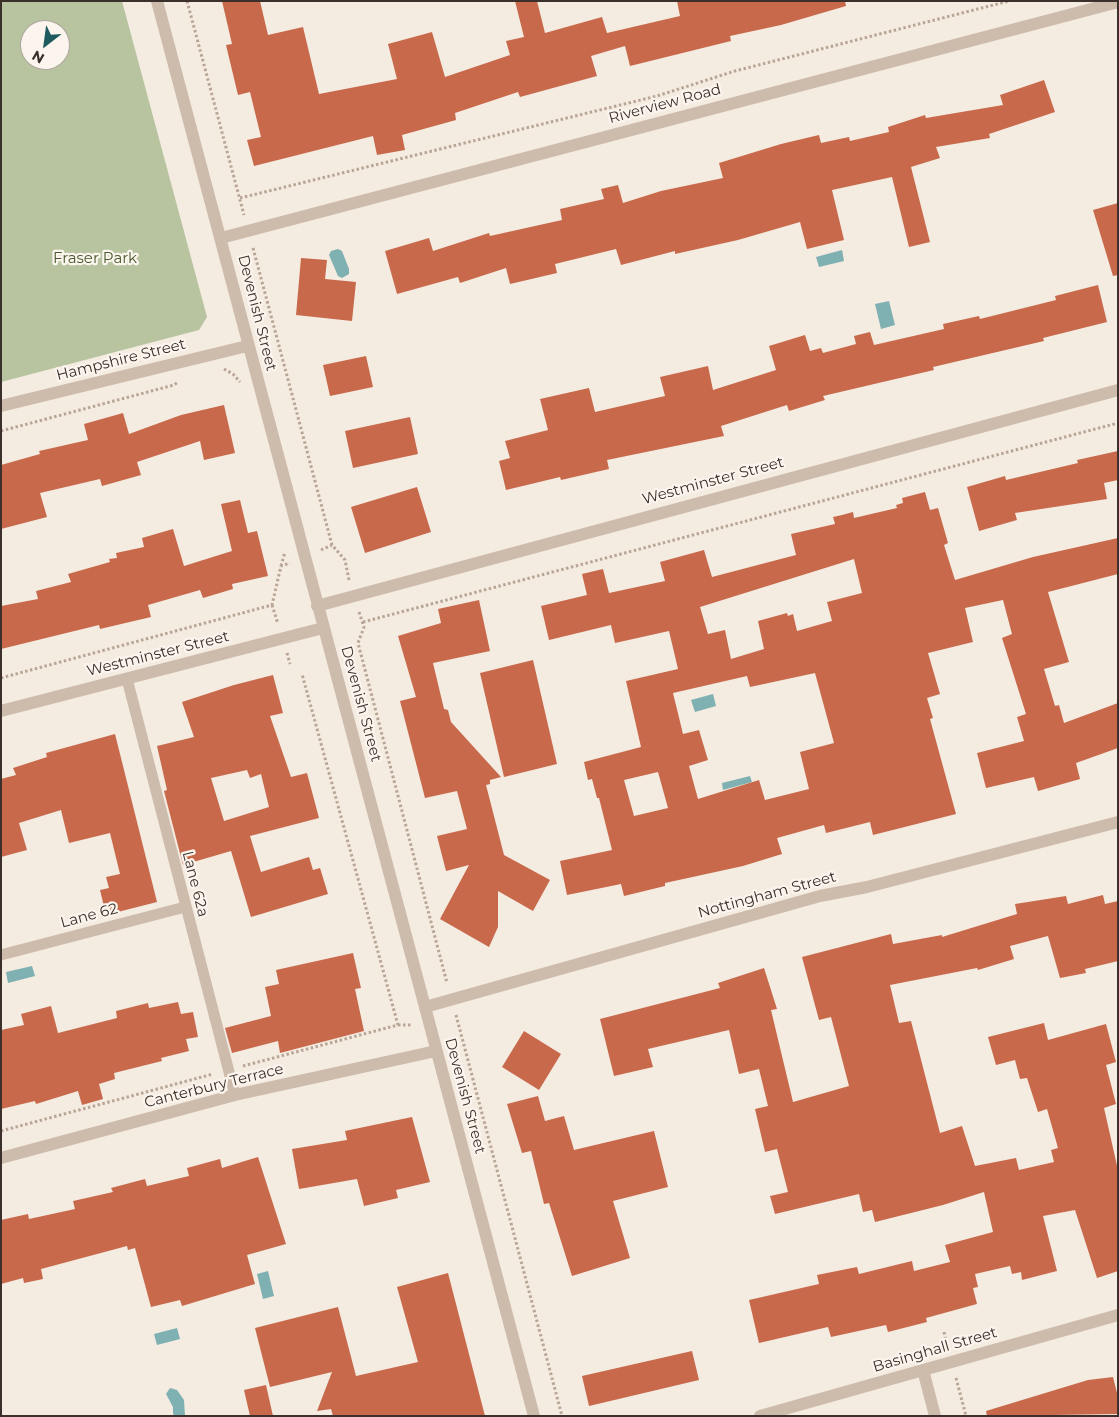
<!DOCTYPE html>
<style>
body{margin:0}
#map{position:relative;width:1119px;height:1417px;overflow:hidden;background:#f4ebe1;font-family:Montserrat,sans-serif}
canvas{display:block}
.frame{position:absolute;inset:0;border:2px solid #3b302b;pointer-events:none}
.north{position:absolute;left:20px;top:20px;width:50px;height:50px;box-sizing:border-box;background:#fbf5ee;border:1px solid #aea6a0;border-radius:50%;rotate:210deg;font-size:14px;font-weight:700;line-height:20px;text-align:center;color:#3b302b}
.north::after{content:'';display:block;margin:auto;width:18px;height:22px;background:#1f5a5e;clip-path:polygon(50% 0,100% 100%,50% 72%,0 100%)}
</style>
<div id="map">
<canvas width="1119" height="1417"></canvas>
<div class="frame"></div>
<div class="north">N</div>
</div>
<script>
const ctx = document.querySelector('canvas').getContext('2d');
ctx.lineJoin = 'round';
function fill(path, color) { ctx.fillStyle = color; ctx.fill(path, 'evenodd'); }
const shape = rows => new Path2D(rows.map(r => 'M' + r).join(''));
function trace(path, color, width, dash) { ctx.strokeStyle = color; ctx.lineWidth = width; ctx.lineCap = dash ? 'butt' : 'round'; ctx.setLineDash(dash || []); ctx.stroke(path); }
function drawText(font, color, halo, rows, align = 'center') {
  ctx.font = font + ' Montserrat,sans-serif'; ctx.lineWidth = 4.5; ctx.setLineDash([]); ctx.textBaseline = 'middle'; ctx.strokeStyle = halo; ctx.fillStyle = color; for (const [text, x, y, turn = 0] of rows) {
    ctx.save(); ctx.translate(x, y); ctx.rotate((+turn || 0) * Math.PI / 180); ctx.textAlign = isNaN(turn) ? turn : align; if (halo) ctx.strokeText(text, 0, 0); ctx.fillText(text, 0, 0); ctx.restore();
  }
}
fill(shape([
 [1,1,122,1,207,317,199,330,1,382],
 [30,30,60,30,60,60,30,60]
]), '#b8c4a0');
fill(shape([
 [338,249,342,251,349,269,349,274,342,278,338,276,329,255,331,251],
 [842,250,844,261,819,267,816,257],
 [889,301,895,325,881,329,875,304],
 [713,694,716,706,695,712,691,700],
 [750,776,752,782,723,790,722,783],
 [32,966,35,976,8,983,6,972],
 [268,1271,274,1296,263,1299,257,1274],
 [177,1328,180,1339,157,1345,154,1334],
 [170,1388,177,1390,184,1400,185,1416,174,1416,173,1413,173,1407,166,1394]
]), '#7fb0b2');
fill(shape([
 [222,1,260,1,268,35,303,27,319,94,397,79,388,44,432,32,445,77,510,55,506,41,524,37,515,1,537,1,545,33,602,17,607,33,680,16,677,1,845,1,846,6,781,25,730,36,731,41,630,66,625,46,591,56,597,76,520,97,518,92,455,113,456,120,402,135,405,150,377,155,373,136,254,166,247,140,261,137,250,92,238,95,226,45,232,44],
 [1044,80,1055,112,989,134,990,138,936,147,940,158,911,167,930,242,909,247,892,177,832,190,844,240,807,249,800,222,738,240,675,254,675,251,621,265,616,249,555,264,557,273,510,284,506,268,460,283,458,277,397,294,385,251,429,238,433,251,489,233,490,236,562,220,560,209,604,199,601,189,618,185,623,203,661,191,723,178,719,163,781,144,819,135,821,143,849,137,850,141,889,132,888,127,925,115,926,118,1003,105,1000,95],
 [1118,203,1118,275,1113,276,1093,210],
 [301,258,327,260,325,279,356,282,352,321,296,315],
 [1098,285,1107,322,1043,338,1044,341,933,367,934,370,823,396,825,400,789,411,787,405,721,426,724,436,607,460,609,469,561,480,560,477,506,490,499,461,510,458,505,441,548,430,540,399,589,388,595,412,665,396,660,377,708,366,713,390,776,370,769,346,805,335,810,351,821,348,823,353,856,344,854,336,870,332,874,345,944,329,943,324,979,316,980,319,1056,300,1055,296],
 [366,356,373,387,330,396,323,365],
 [224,405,235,453,204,460,200,441,137,462,141,475,102,486,100,479,40,493,47,517,1,529,1,465,40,454,39,451,88,440,84,424,123,413,129,434,181,415],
 [410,417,418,454,353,468,345,431],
 [1118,451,1118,480,1104,483,1107,499,1015,513,1017,520,979,531,967,487,1005,476,1006,480,1078,463,1077,460],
 [417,487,431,532,365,553,351,507],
 [925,492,930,510,938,508,948,543,944,545,955,580,1033,557,1118,538,1118,574,1048,592,1069,662,1044,669,1055,706,1059,705,1064,723,1118,703,1118,748,1076,763,1080,779,1038,791,1034,777,986,788,977,753,1024,741,1017,717,1026,714,1002,638,1012,634,1003,600,965,608,973,642,928,653,940,694,927,698,933,718,930,719,956,814,873,835,870,822,826,833,824,825,777,838,782,854,743,866,665,883,665,886,624,896,621,884,567,895,560,861,612,850,599,798,597,798,592,779,588,780,584,762,641,747,626,681,678,669,669,631,615,643,611,625,549,640,541,606,587,595,582,574,603,569,609,593,665,581,660,562,704,550,712,577,796,555,791,534,835,524,833,517,842,515,853,512,854,518,897,508,896,505,903,503,902,498],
 [854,559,862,593,827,602,832,621,797,631,793,614,788,616,787,613,758,621,764,649,731,659,725,630,708,634,700,607],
 [815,673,834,743,800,752,809,789,765,800,759,780,698,799,689,766,708,760,699,730,683,734,673,693,747,676,750,687],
 [658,772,668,808,634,816,624,780],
 [240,500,248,533,257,531,268,576,232,584,233,589,203,598,200,590,148,605,151,617,100,629,99,625,1,649,1,606,38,599,36,591,71,582,68,574,110,562,109,559,117,558,116,553,144,547,142,538,173,529,184,566,232,551,221,504],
 [479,600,490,651,433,663,444,709,448,710,451,722,501,777,490,780,490,784,486,785,504,855,550,880,533,911,498,891,498,927,489,947,440,919,469,865,446,871,437,836,467,829,457,791,425,798,400,701,416,697,398,636,441,623,438,609],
 [533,660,557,764,504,777,480,673],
 [273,675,283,713,270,716,291,777,307,773,319,818,250,836,261,872,309,857,313,870,320,868,328,894,251,917,231,851,183,865,164,791,167,790,157,746,194,737,182,702,234,685],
 [247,770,250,778,261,774,269,807,224,821,211,778],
 [115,734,157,902,106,915,100,890,109,888,106,877,120,874,110,833,69,843,61,810,19,823,27,850,1,857,1,779,16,775,13,768,47,757,46,753],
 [1103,895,1105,904,1118,901,1118,961,1085,969,1086,973,1060,978,1048,936,1010,946,1014,959,978,970,977,968,890,985,899,1023,911,1021,940,1133,962,1126,975,1166,1016,1158,1019,1170,1054,1162,1051,1150,1058,1148,1047,1109,1038,1112,1027,1078,1020,1079,1015,1060,996,1065,988,1037,1044,1023,1048,1040,1106,1024,1116,1062,1106,1065,1116,1104,1104,1108,1118,1170,1118,1271,1097,1278,1075,1210,1043,1216,1057,1271,1022,1280,1021,1272,1012,1274,1010,1266,975,1274,978,1287,973,1288,977,1304,926,1318,927,1322,888,1332,886,1325,831,1337,828,1327,759,1343,749,1300,819,1284,817,1275,857,1267,859,1274,912,1261,914,1271,950,1262,945,1245,993,1232,984,1192,943,1205,875,1222,872,1210,863,1212,859,1194,775,1214,770,1196,788,1192,777,1149,765,1152,755,1109,768,1106,759,1069,739,1074,729,1030,648,1049,653,1067,614,1076,600,1019,720,988,718,983,764,968,777,1009,771,1010,793,1102,849,1086,831,1017,819,1020,802,957,891,934,893,944,942,935,942,937,1017,914,1015,904,1066,896,1068,904],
 [353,953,361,988,355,989,364,1031,280,1053,278,1041,232,1053,225,1028,271,1016,265,987,279,984,276,970],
 [178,1002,181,1014,193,1012,198,1037,186,1039,189,1051,161,1058,162,1061,114,1073,115,1079,99,1084,103,1099,82,1105,78,1091,36,1104,35,1101,1,1109,1,1030,24,1025,21,1014,51,1006,58,1033,117,1018,116,1011,148,1003,149,1008],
 [524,1031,561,1054,539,1090,502,1067],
 [538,1096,545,1121,564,1116,574,1150,654,1131,668,1187,613,1201,630,1258,572,1276,549,1203,544,1204,531,1151,522,1153,507,1104],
 [412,1117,430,1182,396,1190,398,1198,364,1206,357,1179,299,1189,292,1149,347,1140,345,1131],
 [258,1157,286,1244,247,1255,255,1284,182,1306,180,1300,151,1307,135,1248,128,1250,127,1246,41,1269,43,1279,24,1283,23,1278,1,1284,1,1220,28,1214,29,1219,75,1209,73,1201,113,1192,111,1188,145,1179,147,1186,189,1176,187,1168,220,1159,222,1168],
 [448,1273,485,1416,333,1416,331,1409,317,1411,332,1372,270,1387,255,1328,338,1307,356,1376,418,1362,397,1287],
 [692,1351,699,1380,589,1406,582,1376],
 [1113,1377,1118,1397,1118,1414,987,1416,986,1411,1088,1380],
 [266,1385,273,1416,250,1416,244,1390]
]), '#c8694b');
trace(shape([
 [187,1,244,215],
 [240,198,657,96,735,71,1009,1],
 [253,248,332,545,345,560,349,580],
 [224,369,233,374,240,382],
 [1,431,174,385,178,382],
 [321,550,332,545],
 [281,566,285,552],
 [272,605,278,624],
 [359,612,364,627,358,643,447,983],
 [363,622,1118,423],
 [287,653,290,664],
 [1,678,272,605,281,566,290,563],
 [456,1015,562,1416],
 [398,1025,412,1025],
 [243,1066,398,1025,302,674],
 [1,1131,213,1074],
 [944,1332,947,1345],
 [956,1378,966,1416]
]), '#b9a596', 3, [2.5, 2.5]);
trace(shape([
 [127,679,235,1095],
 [1,955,185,907]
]), '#cdbbac', 11);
trace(shape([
 [157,1,534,1416],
 [221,238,1118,2],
 [1,406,247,346],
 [317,606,1118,390],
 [1,711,323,628],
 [425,1007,820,896,867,887,1118,822],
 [1,1158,235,1095,436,1051],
 [923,1370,935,1416],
 [760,1416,1118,1315]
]), '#cdbbac', 12);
drawText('15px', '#3b302b', '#fbf5ee', [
 ["Riverview Road",665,104,-15],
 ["Devenish Street",257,313,76],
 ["Hampshire Street",121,360,-14],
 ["Westminster Street",713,481,-15],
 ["Westminster Street",158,654,-14],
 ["Devenish Street",361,704,75],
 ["Lane 62a",195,884,76],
 ["Nottingham Street",767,895,-15],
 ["Lane 62",89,916,-15],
 ["Canterbury Terrace",214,1086,-14],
 ["Devenish Street",465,1096,75],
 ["Basinghall Street",935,1350,-16]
]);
drawText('15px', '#4a5a2e', '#fbf5ee', [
 ["Fraser Park",95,259]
]);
</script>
